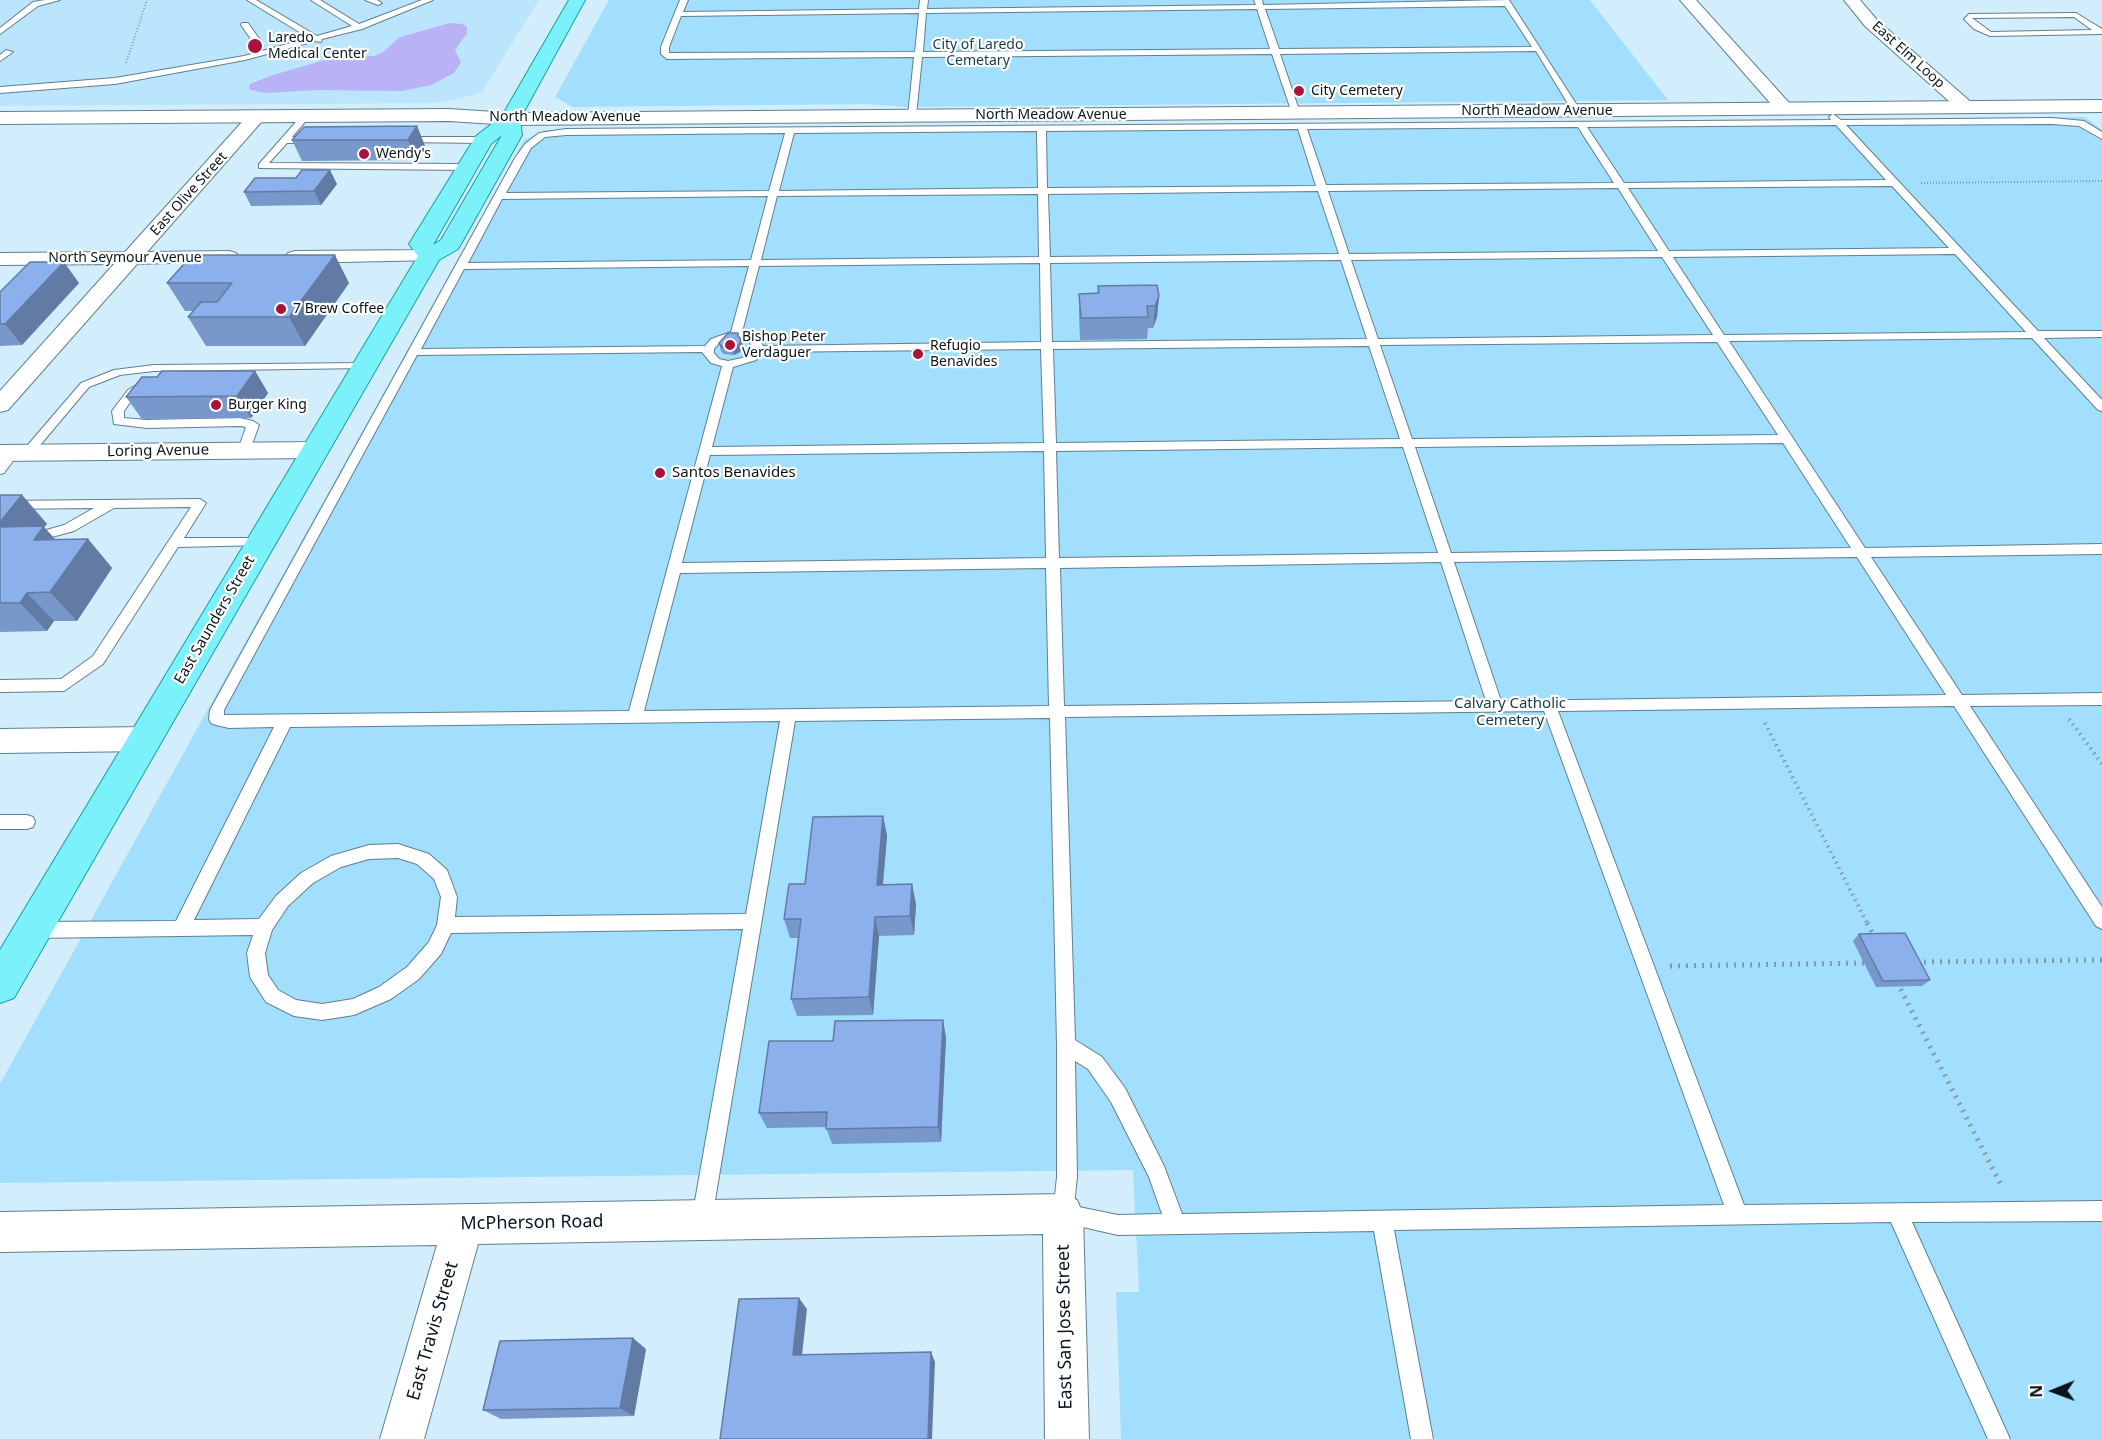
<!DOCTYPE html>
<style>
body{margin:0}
#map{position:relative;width:2102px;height:1439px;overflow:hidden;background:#d2eefd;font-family:"Noto Sans",sans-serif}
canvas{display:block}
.north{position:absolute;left:2024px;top:1361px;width:60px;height:60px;-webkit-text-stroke:4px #fff;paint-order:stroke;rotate:269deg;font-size:16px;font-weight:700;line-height:24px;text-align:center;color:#09161c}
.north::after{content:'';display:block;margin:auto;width:21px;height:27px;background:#09161c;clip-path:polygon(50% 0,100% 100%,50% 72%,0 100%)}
</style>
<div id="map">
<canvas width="2102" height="1439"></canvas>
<div class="north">N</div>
</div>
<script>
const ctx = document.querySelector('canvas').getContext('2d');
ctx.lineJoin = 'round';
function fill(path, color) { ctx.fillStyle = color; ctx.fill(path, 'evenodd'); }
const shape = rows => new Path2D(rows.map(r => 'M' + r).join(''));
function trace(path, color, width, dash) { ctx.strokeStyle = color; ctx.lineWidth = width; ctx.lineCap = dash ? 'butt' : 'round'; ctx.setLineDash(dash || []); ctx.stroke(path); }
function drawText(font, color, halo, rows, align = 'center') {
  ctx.font = font + ' "Noto Sans",sans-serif'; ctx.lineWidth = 4.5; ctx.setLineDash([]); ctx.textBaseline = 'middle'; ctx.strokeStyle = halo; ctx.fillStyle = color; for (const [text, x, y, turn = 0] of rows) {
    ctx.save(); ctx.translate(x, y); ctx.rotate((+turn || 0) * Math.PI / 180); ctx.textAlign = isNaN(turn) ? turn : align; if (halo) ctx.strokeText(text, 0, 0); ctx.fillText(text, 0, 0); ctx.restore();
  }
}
fill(shape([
 [0,0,539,0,482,92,462,98,437,103,0,106]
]), '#bae5fc');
fill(shape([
 [609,0,1590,0,1668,100,906,107,868,104,573,107,555,97],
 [2085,117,2102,130,2102,1439,1121,1439,1116,1292,1139,1292,1133,1170,0,1183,0,1084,524,140,546,130]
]), '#a2defd');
fill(shape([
 [450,23,462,24,467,27,467,33,455,50,461,62,454,73,431,85,401,91,316,90,266,93,251,90,249,88,250,84,273,75,332,58,374,56,382,53,400,37]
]), '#b9b2f6');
const lane = shape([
 [45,0,60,0,38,6,0,34,0,28,33,2,45,0],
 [247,0,256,0,317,36,352,26,311,0,320,0,359,24,422,0,433,0,362,29,322,39,321,42,315,41,245,60,115,84,0,93,0,87,115,78,244,56,309,38,247,0],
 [365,0,377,0,382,3,378,5,365,0],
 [680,0,688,0,683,12,919,9,920,0,928,0,927,9,1256,5,1254,0,1262,0,1263,5,1509,0,1580,110,1573,112,1536,51,1280,54,1300,113,1296,116,1292,113,1272,54,922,57,916,116,912,119,908,116,914,57,667,59,661,54,661,47,680,0],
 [1505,6,1532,47,1279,49,1265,9,1505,6],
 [1257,9,1270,49,923,52,926,13,1257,9],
 [919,13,915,52,669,53,669,47,681,16,919,13],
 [2076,13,2102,29,2102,34,1990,36,1974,29,1964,19,1969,14,2076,13],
 [2074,17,2092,30,1991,32,1972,18,2074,17],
 [242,23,248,23,260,40,259,42,253,42,241,25,242,23],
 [6,50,13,52,0,61,0,55,6,50],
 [303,114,310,116,292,137,313,137,318,140,313,143,287,143,269,163,467,164,472,167,467,170,259,168,259,164,303,114],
 [1833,114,1841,120,2052,118,2084,121,2102,132,2102,139,2079,126,2052,124,1846,125,2038,331,2102,331,2102,337,2044,338,2102,400,2102,411,2098,410,2032,338,1729,341,1865,548,2102,544,2102,554,1871,557,1962,695,2102,693,2102,705,1970,706,2102,907,2102,929,2096,926,1954,706,1558,711,1744,1205,2102,1201,2102,1221,1912,1222,2010,1439,1988,1439,1891,1222,1394,1230,1433,1439,1411,1439,1374,1231,1118,1235,1056,1221,1053,1214,1057,1177,1057,1045,1050,718,795,721,712,1218,709,1225,702,1228,695,1225,692,1218,743,929,451,933,441,954,419,979,391,999,354,1015,322,1020,294,1016,266,1002,250,977,247,953,253,935,33,938,27,935,24,930,27,925,33,922,176,921,274,727,229,728,216,725,211,723,209,719,210,710,515,158,525,144,539,133,566,129,1831,120,1829,117,1833,114],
 [1836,125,1886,180,1624,183,1587,127,1836,125],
 [1578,127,1614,183,1326,185,1307,129,1578,127],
 [1298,129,1316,186,1047,188,1046,131,1298,129],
 [1037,131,1038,188,779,191,794,133,1037,131],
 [785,133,769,191,506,193,531,148,545,137,566,135,785,133],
 [1892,186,1949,248,1669,251,1628,188,1892,186],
 [1618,188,1658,251,1349,254,1328,191,1618,188],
 [1318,191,1339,254,1050,257,1048,194,1318,191],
 [1038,194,1039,257,761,260,777,196,1038,194],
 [768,196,751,260,468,263,502,199,768,196],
 [1955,254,2026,332,1724,335,1673,257,1955,254],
 [1662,257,1713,335,1378,339,1351,260,1662,257],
 [1341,260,1367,339,1052,342,1050,263,1341,260],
 [1040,263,1041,342,763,346,758,336,742,332,759,266,1040,263],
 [749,266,731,332,711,339,705,346,421,349,464,269,749,266],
 [730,338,749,340,753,349,748,356,742,358,728,361,719,359,714,353,714,349,719,343,730,338],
 [1717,342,1778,435,1412,439,1380,345,1717,342],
 [1369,346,1400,439,1056,443,1053,349,1369,346],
 [1041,349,1044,443,712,447,733,367,756,360,762,352,1041,349],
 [702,352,711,363,722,366,629,711,224,715,224,710,417,355,702,352],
 [1783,443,1851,548,1451,553,1415,447,1783,443],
 [1403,447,1438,553,1059,558,1056,451,1403,447],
 [1044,451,1046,558,682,563,710,455,1044,451],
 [1857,557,1946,695,1501,701,1454,562,1857,557],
 [1441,562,1486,701,1064,706,1060,568,1441,562],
 [1046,568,1049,706,644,711,680,573,1046,568],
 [1544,711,1724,1205,1182,1214,1164,1166,1125,1088,1102,1057,1075,1040,1065,717,1544,711],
 [780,721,746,914,455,917,457,897,447,870,429,854,398,844,369,845,331,856,301,873,276,896,259,919,194,920,290,727,780,721],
 [398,858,417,864,434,879,441,897,437,925,429,942,407,967,379,987,353,999,322,1004,296,1000,278,990,268,975,265,953,272,930,288,906,313,883,341,867,369,859,398,858],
 [1075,1061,1088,1069,1111,1102,1149,1177,1162,1214,1118,1215,1074,1206,1077,1177,1075,1061],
 [403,137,483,137,488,140,483,143,400,142,398,140,403,137],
 [364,363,368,364,368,368,154,371,120,375,89,387,31,456,23,456,21,453,81,383,114,370,154,365,364,363],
 [141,382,147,385,136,394,124,411,124,418,147,420,240,418,253,421,259,425,250,450,244,454,238,450,246,427,240,426,147,428,114,424,112,411,128,390,141,382],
 [13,449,19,453,4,473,0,474,0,461,9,450,13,449],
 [200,499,206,503,184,538,261,538,266,539,268,542,266,545,178,547,103,664,64,691,0,692,0,680,61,679,93,656,191,507,114,508,74,531,37,541,30,537,32,534,64,525,94,508,0,509,0,501,200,499],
 [0,815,27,815,33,817,35,822,33,827,27,829,0,829,0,815]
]);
const street = shape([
 [1680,0,1696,0,1791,105,1794,109,1791,113,1779,113,1680,0],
 [1844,0,1860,0,1877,20,1972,103,1975,107,1972,111,1960,111,1865,26,1844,0],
 [257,111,263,112,266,116,263,120,147,252,229,251,236,253,239,257,236,261,137,264,8,410,0,412,0,391,114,264,0,265,0,253,125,252,251,112,257,111],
 [430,250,437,252,440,256,437,260,295,263,288,261,285,257,288,253,295,251,430,250],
 [315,442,324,445,327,450,324,455,315,458,0,461,0,445,315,442],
 [145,727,156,731,160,739,156,747,145,751,0,753,0,729,145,727],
 [1063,1194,1077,1200,1083,1214,1089,1439,1045,1439,1043,1234,478,1244,424,1439,380,1439,437,1245,0,1252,0,1212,1063,1194]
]);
const secondary = shape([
 [2102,100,2102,112,510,125,449,121,0,124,0,112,449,109,510,113,2102,100]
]);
const primary = shape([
 [569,0,585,0,520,119,522,135,461,244,458,249,439,260,14,998,0,1003,0,950,418,256,409,244,476,136,502,116,569,0],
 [502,135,441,240,433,245,491,144,502,135]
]);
trace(lane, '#5f7f90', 2);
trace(street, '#5f7f90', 2);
trace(secondary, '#5f7f90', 2);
trace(primary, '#1a9ea9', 2);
trace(shape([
 [126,63,147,0],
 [1921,183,2102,181]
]), '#859ba7', 2, [1, 2]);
trace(shape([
 [2069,719,2102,764],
 [1765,723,1868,925]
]), '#859ba7', 4, [1.5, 4.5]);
trace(shape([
 [1867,923,1875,938],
 [1916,962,2102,960],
 [1670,966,1867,963],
 [1897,982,2002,1187]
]), '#859ba7', 5, [2, 6]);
fill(lane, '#fff');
fill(street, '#fff');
fill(secondary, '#fff');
fill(primary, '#7bf1f9');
fill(shape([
 [417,126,425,146,416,160,302,161,292,140],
 [296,178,337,184,321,205,251,206,244,192],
 [79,283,22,345,0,346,0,292],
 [167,283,349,283,305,346,206,346,188,317,193,311,185,311],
 [1098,286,1159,296,1157,317,1153,328,1148,328,1147,339,1080,340,1079,315,1079,294,1097,293],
 [739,337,743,346,740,352,734,355,724,354,721,351,719,343],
 [255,371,268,393,251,418,142,419,126,397,157,377],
 [0,495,22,495,47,524,44,527,56,540,88,539,112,568,77,621,54,621,47,631,0,632],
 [883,816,887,836,883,885,916,904,914,935,879,936,873,1015,797,1016,791,999,799,938,790,938,784,919,805,884],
 [1859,934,1930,980,1922,986,1876,987,1853,941],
 [946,1037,941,1142,832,1144,826,1127,767,1128,759,1113,833,1041],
 [646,1349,634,1416,501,1419,483,1410]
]), '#7897ca');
fill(shape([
 [417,126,425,146,416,160,408,140],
 [330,170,337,184,321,205,314,191],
 [335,255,349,283,305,346,289,317],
 [64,262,79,283,22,345,5,324],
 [1159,296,1157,317,1153,328,1155,306],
 [741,339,743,346,740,352,734,355,733,348],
 [255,371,268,393,251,418,237,396],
 [22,495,47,524,44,527,69,555,0,532,0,522],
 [88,539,112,568,77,621,50,592],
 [27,593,54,621,47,631,20,603],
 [883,816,887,836,881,904,877,885],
 [912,884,916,904,914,935,910,916],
 [875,917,879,936,873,1015,869,997],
 [943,1020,946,1037,941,1142,938,1127],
 [799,1298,807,1309,801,1365,793,1355],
 [633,1338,646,1349,634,1416,620,1408],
 [931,1352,935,1362,932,1439,928,1439]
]), '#627ba4');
const building = shape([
 [417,126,408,140,292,140,304,127,417,126],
 [302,170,330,170,314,191,244,192,255,178,296,178,302,170],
 [192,255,335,255,289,317,188,317,201,302,217,302,232,283,167,283,192,255],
 [30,262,64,262,5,324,0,324,0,292,30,262],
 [1157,285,1159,296,1155,306,1147,306,1148,317,1081,318,1079,294,1099,293,1098,286,1157,285],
 [728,333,738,333,738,336,741,339,739,345,733,348,722,347,719,343,728,333],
 [162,371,255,371,237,396,126,397,142,377,157,377,162,371],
 [0,495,22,495,0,522,0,495],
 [44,526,34,540,88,539,50,592,27,593,20,603,0,603,0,527,44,526],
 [883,816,877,885,912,884,910,916,875,917,869,997,791,999,801,919,784,919,789,884,805,884,813,817,883,816],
 [1905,933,1930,980,1883,981,1859,934,1905,933],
 [943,1020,938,1127,826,1129,827,1112,759,1113,769,1041,833,1041,835,1021,943,1020],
 [799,1298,793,1355,931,1352,928,1439,720,1439,739,1299,799,1298],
 [633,1338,620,1408,483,1410,500,1341,633,1338]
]);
fill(building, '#8cb0eb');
trace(building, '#627ba4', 1.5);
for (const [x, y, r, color] of [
 [255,46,8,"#a9133a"],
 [1299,91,6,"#a9133a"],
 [364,154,6,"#a9133a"],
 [281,309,6,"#a9133a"],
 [730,345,6,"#a9133a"],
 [918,354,6,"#a9133a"],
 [216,405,6,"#a9133a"],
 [660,473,6,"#a9133a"]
]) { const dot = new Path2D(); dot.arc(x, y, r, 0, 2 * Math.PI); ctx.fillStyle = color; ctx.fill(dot); trace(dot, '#fff', 2); }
drawText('14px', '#09161c', '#fff', [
 ["Laredo",268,38],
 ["Medical Center",268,54],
 ["City Cemetery",1311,91],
 ["Wendy's",376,154],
 ["7 Brew Coffee",293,309],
 ["Bishop Peter",742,337],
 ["Verdaguer",742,353],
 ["Refugio",930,346],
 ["Benavides",930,362],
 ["Burger King",228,405]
], 'left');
drawText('14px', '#173b4b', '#fff', [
 ["City of Laredo",978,45],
 ["Cemetary",978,61]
]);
drawText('14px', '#09161c', '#fff', [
 ["East Elm Loop",1908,55,42],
 ["North Meadow Avenue",1537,111],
 ["North Meadow Avenue",1051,115],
 ["North Meadow Avenue",565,117],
 ["East Olive Street",189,194,-48],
 ["North Seymour Avenue",125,258]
]);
drawText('15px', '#09161c', '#fff', [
 ["Loring Avenue",158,451,-1],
 ["East Saunders Street",215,620,-60]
]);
drawText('15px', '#09161c', '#fff', [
 ["Santos Benavides",672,473]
], 'left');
drawText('15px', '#173b4b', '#fff', [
 ["Calvary Catholic",1510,704],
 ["Cemetery",1510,721]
]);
drawText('18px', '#09161c', '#fff', [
 ["McPherson Road",532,1223,-1],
 ["East San Jose Street",1065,1327,-91],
 ["East Travis Street",433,1331,-74]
]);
</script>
